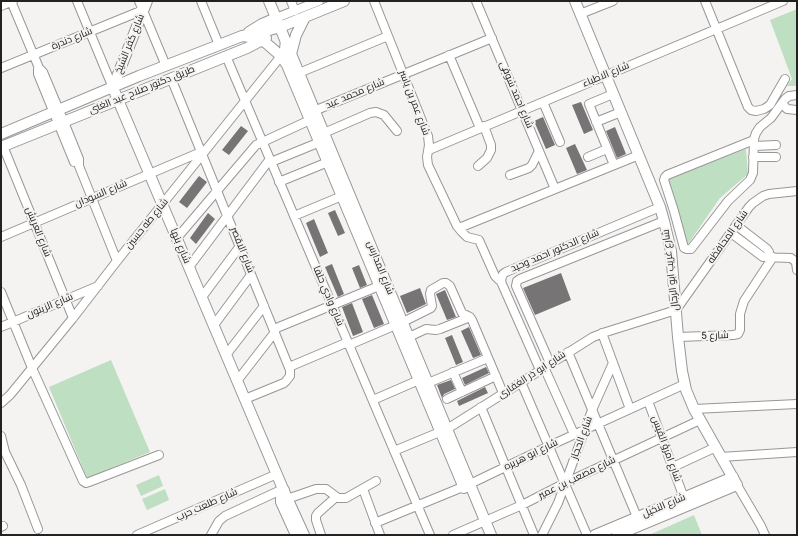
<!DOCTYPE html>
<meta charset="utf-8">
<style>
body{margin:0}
#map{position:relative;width:798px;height:536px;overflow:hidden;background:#f5f3f1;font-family:Roboto,sans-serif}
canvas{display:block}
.frame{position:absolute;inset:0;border:2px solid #232221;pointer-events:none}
</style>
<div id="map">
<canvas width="798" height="536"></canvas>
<div class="frame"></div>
</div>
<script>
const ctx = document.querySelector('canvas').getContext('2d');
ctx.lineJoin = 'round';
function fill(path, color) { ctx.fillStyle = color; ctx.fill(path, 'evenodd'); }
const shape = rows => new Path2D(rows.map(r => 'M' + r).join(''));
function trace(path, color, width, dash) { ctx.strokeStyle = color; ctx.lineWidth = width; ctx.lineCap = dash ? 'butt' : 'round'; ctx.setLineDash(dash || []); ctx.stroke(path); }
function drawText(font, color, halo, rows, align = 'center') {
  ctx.font = font + ' Roboto,Cairo,sans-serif'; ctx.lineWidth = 4; ctx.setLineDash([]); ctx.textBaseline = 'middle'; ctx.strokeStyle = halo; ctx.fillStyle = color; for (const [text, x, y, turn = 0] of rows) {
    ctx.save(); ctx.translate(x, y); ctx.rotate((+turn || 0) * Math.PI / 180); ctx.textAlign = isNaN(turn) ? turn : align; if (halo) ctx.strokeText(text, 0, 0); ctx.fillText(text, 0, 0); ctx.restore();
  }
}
fill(shape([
 [797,9,797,86,787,86,792,79,770,20],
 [746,149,748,174,720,198,688,244,685,241,668,179],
 [111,360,150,452,87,478,49,387],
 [159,475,163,486,141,496,136,485],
 [165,489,169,500,147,510,142,499],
 [694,515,702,535,649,535]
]), '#bedfc2');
fill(shape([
 [581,102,593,130,584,134,572,105],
 [543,117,555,145,546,149,534,121],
 [241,126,248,131,229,155,222,150],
 [615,127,626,154,617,158,606,131],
 [575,144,587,170,577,174,566,148],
 [199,176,207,182,187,208,179,202],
 [335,210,345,233,338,236,328,213],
 [208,213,215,219,196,244,190,238],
 [314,219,328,253,320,257,306,223],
 [332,264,344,294,338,297,325,267],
 [359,265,367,285,360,288,352,268],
 [561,273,571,300,535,315,523,288],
 [420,288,426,304,407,313,400,296],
 [445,290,456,317,447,320,436,294],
 [372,295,384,324,374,328,362,299],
 [352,303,363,332,353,336,342,307],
 [469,327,481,355,473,358,461,331],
 [452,335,463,362,456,365,445,338],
 [486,367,489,373,465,385,462,378],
 [451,380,455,389,444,394,442,398,437,385],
 [485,387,488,393,459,406,457,401]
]), '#767475');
const minor = shape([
 [11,1,39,68,43,72,64,122,79,159,79,166,117,261],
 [77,1,113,88],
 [139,1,166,66],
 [201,1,219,45],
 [291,1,295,11],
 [374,1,428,136,429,145,427,157,428,165,457,226,461,231,467,237,479,240,495,276,499,280,501,280],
 [476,1,555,189],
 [705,1,748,107,751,110,756,111,764,109,770,105,785,79],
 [1,6,13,1],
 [580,14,613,1],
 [276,18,319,1],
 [449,55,480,128],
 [226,56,430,535],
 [1,68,143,10],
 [38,69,38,74,74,162],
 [299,73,388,36],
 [171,78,290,370,290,376,286,381,284,383,245,399],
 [613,94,589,104,614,165],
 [543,102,560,142],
 [782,103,787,109,797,110],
 [309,113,492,38],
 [596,122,621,112],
 [324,133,370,113,376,112,384,115,397,131],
 [754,140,667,175,665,177,664,180,665,183,674,211,684,248,687,249,691,249,728,201,750,180,753,173,754,139,756,133,760,127,771,118,785,99,789,96,797,95],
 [3,146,73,318],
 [754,146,776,145],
 [429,150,783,1],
 [588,157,607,149],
 [753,157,776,157],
 [271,162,320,142],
 [478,166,487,158,491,150,491,145,484,126],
 [510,175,529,168,532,165,539,151],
 [279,182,328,162],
 [294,216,342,196],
 [736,225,767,249,769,252,770,257],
 [459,228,639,155],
 [731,233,763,257,791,258,796,262,797,270],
 [1,237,201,152],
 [177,238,256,145,310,120],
 [189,267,270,159],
 [1,292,32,368,83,481,86,483,89,482,159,455],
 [202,297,240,246],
 [214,325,251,275],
 [1,327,98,286],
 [274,329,379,286],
 [602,333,630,409],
 [409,337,426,329,436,330,440,329,470,317],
 [678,337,733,335,738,334,740,330,740,314,744,301,773,257],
 [349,345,403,322,431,308,432,306,430,294,431,290,443,283,446,283,450,286,462,313,470,317,472,320,503,393],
 [568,352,637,517],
 [226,355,264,306],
 [550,363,516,286,517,281,520,279,664,221],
 [289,367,348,342],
 [544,367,574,434],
 [540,370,502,284,501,280,503,274,506,272,660,207],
 [453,372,462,392],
 [237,381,275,332],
 [521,382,587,535],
 [428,383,488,358],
 [447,399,496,376],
 [373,400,419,380],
 [648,401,684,498],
 [1,403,10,395,73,318,117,261,281,56,284,49,285,40],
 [481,407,534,535],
 [694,409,797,404],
 [1,436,5,452,21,485,38,529],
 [394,451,447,429,593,337,606,332,676,310,749,207,753,203,763,196,769,194,797,191],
 [721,457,797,452],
 [673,467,716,447],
 [737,485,761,526,765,535],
 [363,489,380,535],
 [287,499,316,489,326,489,338,498,346,498,376,481],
 [375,523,470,484,549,446,685,384],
 [1,527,3,526],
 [137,535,277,474],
 [211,535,219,521,225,516,283,489],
 [321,535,316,520,316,516,318,513,336,497],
 [453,535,522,505,565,483,700,420],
 [542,535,558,503,592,410,613,363]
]);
const major = shape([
 [147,1,115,82,113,88,283,489,304,535],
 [269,1,491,535],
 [575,1,660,207,664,221,671,251,678,337,682,371,686,390,694,409,737,485,617,535],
 [249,32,262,24,276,18],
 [242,36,257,38,266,43,281,56,287,65,464,488],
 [291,54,296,35,305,17],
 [1,134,139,76,219,45,242,36,259,33,280,27,344,1],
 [1,147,247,48,266,38],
 [284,490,281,495,281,502,296,535],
 [595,535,733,477]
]);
trace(minor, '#999795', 10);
trace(major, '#999795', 12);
trace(minor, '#fff', 8);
trace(major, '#fff', 10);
drawText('10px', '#232221', '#f5f3f1', [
 ["شارع دندرة",72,39,-22],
 ["شارع كفر الشيخ",130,44,-68],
 ["شارع الاطباء",606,75,-23],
 ["طريق دكتور صلاح عبد الغنى",142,90,-22],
 ["شارع محمد عيد",355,94,-23],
 ["شارع احمد شوقى",516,95,67],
 ["شارع عمر بن ياسر",414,103,69],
 ["شارع السودان",101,194,-23],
 ["شارع طه حسين",147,224,-51],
 ["شارع العريش",38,232,68],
 ["شارع المحافظه",728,237,-55],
 ["شارع بنها",180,246,67],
 ["شارع الاقصر",242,250,68],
 ["شارع الدكتور احمد وحيد",555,251,-23],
 ["شارع المدارس",380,268,68],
 ["شارع غريب ابو الرجال",671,270,-97],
 ["شارع وادي حلفا",328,296,67],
 ["شارع الزيتون",50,306,-23],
 ["شارع 5",715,336,-2],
 ["شارع ابو ذر الغفارى",532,375,-33],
 ["شارع الحجاز",582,438,-70],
 ["شارع امرؤ القيس",666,449,70],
 ["شارع ابو هريره",531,455,-26],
 ["شارع مصعب بن عمير",577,478,-26],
 ["شارع طلعت حرب",207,505,-24],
 ["شارع النخيل",664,506,-23]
]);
</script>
